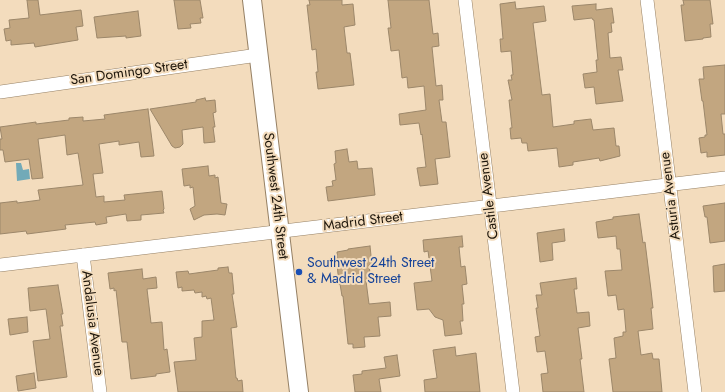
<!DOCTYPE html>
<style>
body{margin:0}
canvas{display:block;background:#f3dcbd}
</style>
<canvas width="725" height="392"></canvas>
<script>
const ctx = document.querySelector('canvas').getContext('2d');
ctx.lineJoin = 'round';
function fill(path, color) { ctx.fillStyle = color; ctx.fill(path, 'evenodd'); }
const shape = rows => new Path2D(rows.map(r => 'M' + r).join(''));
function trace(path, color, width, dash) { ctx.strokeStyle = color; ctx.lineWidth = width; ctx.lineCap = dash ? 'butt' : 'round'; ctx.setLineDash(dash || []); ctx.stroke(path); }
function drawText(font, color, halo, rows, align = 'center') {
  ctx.font = font + ' Jost,sans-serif'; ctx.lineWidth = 4; ctx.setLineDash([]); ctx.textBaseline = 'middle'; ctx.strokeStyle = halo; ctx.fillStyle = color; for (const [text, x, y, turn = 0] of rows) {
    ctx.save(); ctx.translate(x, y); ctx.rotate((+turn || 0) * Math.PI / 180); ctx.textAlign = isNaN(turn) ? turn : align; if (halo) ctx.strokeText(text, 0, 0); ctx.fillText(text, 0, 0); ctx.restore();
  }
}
fill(shape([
 [16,163,21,163,23,170,29,169,30,179,17,181]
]), '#72aab8');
const building = shape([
 [27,0,38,0,40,15,81,10,83,26,76,27,78,40,35,47,34,43,11,45,11,40,6,41,4,29,10,28,9,20,29,18,27,0],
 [174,0,200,0,203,18,200,18,201,23,190,24,191,28,178,29,174,0],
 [309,0,342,0,342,5,353,4,355,25,344,27,347,53,350,53,354,85,318,89,316,72,318,72,316,49,312,50,307,5,310,5,309,0],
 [388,0,429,0,433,34,438,33,439,46,432,47,436,86,442,85,443,100,439,100,442,122,446,122,450,157,435,159,438,184,420,186,417,168,426,167,422,134,421,135,419,123,400,125,399,114,426,110,424,86,408,88,407,77,402,78,399,50,391,51,388,28,391,28,388,0],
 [683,0,710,0,713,24,710,24,711,37,703,38,703,39,685,41,681,5,684,5,683,0],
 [515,2,516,9,544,6,546,21,533,23,542,95,550,94,553,127,574,124,574,121,591,119,593,130,614,128,616,146,619,146,620,156,600,161,599,158,573,162,573,165,559,167,557,148,528,151,527,143,522,143,521,138,511,139,510,128,512,128,509,100,512,100,508,80,512,80,511,75,513,75,511,51,501,52,500,39,503,39,500,4,515,2],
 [596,4,596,10,612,8,614,23,611,23,612,32,608,33,610,58,621,57,623,70,618,70,623,101,596,104,594,87,585,88,583,74,597,72,596,60,598,60,594,20,593,20,592,18,574,20,572,6,596,4],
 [138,11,141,36,126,38,126,36,97,38,94,17,138,11],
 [725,65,725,114,721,114,723,134,725,134,725,155,707,157,707,152,701,153,699,138,705,137,705,135,707,135,703,101,702,101,699,79,704,79,703,67,725,65],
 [205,98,206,101,215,100,216,112,213,113,215,127,213,127,215,142,204,143,203,127,182,130,183,144,180,147,175,148,172,146,150,109,196,102,196,100,205,98],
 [148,109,154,156,141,157,139,142,119,145,119,141,99,144,103,173,93,174,96,197,104,196,104,202,125,200,124,195,162,191,164,209,163,210,164,213,141,215,141,220,127,221,126,214,106,217,107,223,96,225,95,222,65,225,66,229,27,234,26,231,0,234,0,203,17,201,17,203,40,200,38,190,83,185,78,153,67,155,65,135,38,139,43,178,32,179,29,159,5,162,3,150,0,150,0,139,2,139,0,127,36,122,36,124,69,120,69,118,83,117,83,121,105,119,104,115,148,109],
 [347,149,349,162,357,161,358,169,372,168,375,195,328,201,326,187,333,186,332,181,336,180,334,164,336,163,335,151,347,149],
 [208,166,209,176,215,175,215,178,218,177,221,203,227,204,225,215,217,214,204,215,194,220,190,209,195,206,193,187,190,188,190,185,184,186,182,169,208,166],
 [725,203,725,241,710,243,707,217,705,217,703,206,725,203],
 [639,214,643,243,645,242,651,290,653,308,651,308,653,329,638,331,641,355,652,353,653,359,659,359,662,392,613,392,609,359,616,358,614,338,623,336,623,332,626,332,624,309,618,310,616,295,608,296,605,271,622,270,620,249,617,249,616,236,598,238,596,222,613,219,613,217,639,214],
 [564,229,565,241,552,243,553,260,540,262,537,233,564,229],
 [462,236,463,247,459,247,461,267,465,266,467,284,462,285,464,304,462,304,463,321,460,321,462,334,445,336,443,320,435,317,429,309,417,310,414,283,432,281,428,251,424,252,423,240,462,236],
 [370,246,372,265,369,265,371,281,366,281,369,304,390,302,391,316,378,317,380,336,364,337,365,347,353,348,353,344,348,344,343,296,342,296,340,284,339,285,337,263,338,263,337,252,348,250,348,249,370,246],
 [725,264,725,291,714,292,713,266,725,264],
 [228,267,229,273,232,273,234,294,232,294,237,327,231,328,236,378,237,378,238,381,242,380,243,392,178,392,174,362,196,360,194,338,202,337,202,321,214,320,211,298,207,299,206,296,202,297,202,292,195,293,194,290,182,291,182,287,178,288,176,272,188,271,189,274,218,270,218,268,228,267],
 [142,269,143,279,156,277,157,288,147,289,151,323,162,322,164,350,167,349,170,372,156,374,156,376,131,379,127,342,122,342,116,290,114,291,114,288,110,289,108,273,142,269],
 [576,278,577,289,574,289,577,313,589,312,590,326,578,328,582,359,580,359,584,392,543,392,541,374,548,373,545,351,537,352,535,337,540,336,536,308,538,308,536,295,542,295,540,283,576,278],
 [58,285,63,314,61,314,63,326,60,326,67,377,38,381,33,341,50,339,46,309,30,311,28,288,58,285],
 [27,317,28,332,10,335,8,319,27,317],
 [455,347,456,356,476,353,480,392,425,392,424,380,437,378,433,350,455,347],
 [397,355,400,376,379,379,381,392,355,392,353,375,362,374,362,371,386,368,384,357,397,355],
 [34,373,36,388,18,391,16,376,34,373]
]);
fill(building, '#c2a680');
trace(building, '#9c876a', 1);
const street = shape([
 [465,0,513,392],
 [647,0,695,392],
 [0,92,258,55],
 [83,255,100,392],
 [0,265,725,178]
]);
const secondary = shape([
 [252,0,299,392]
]);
trace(street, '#968165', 14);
trace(secondary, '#968165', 20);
trace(street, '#fff', 13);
trace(secondary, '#fff', 18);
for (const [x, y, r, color] of [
 [299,272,4,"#1a4fb4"]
]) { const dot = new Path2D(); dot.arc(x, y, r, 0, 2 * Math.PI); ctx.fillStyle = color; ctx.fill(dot); trace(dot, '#f3dcbd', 1.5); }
drawText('14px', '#1e160b', '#f3dcbd', [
 ["San Domingo Street",129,73,-8],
 ["Southwest 24th Street",275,196,83],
 ["Castile Avenue",489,196,-97],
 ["Asturia Avenue",671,196,-97],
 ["Madrid Street",363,222,-7],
 ["Andalusia Avenue",92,323,83]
]);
drawText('14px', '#164399', '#f3dcbd', [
 ["Southwest 24th Street",307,264],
 ["& Madrid Street",307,280]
], 'left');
</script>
